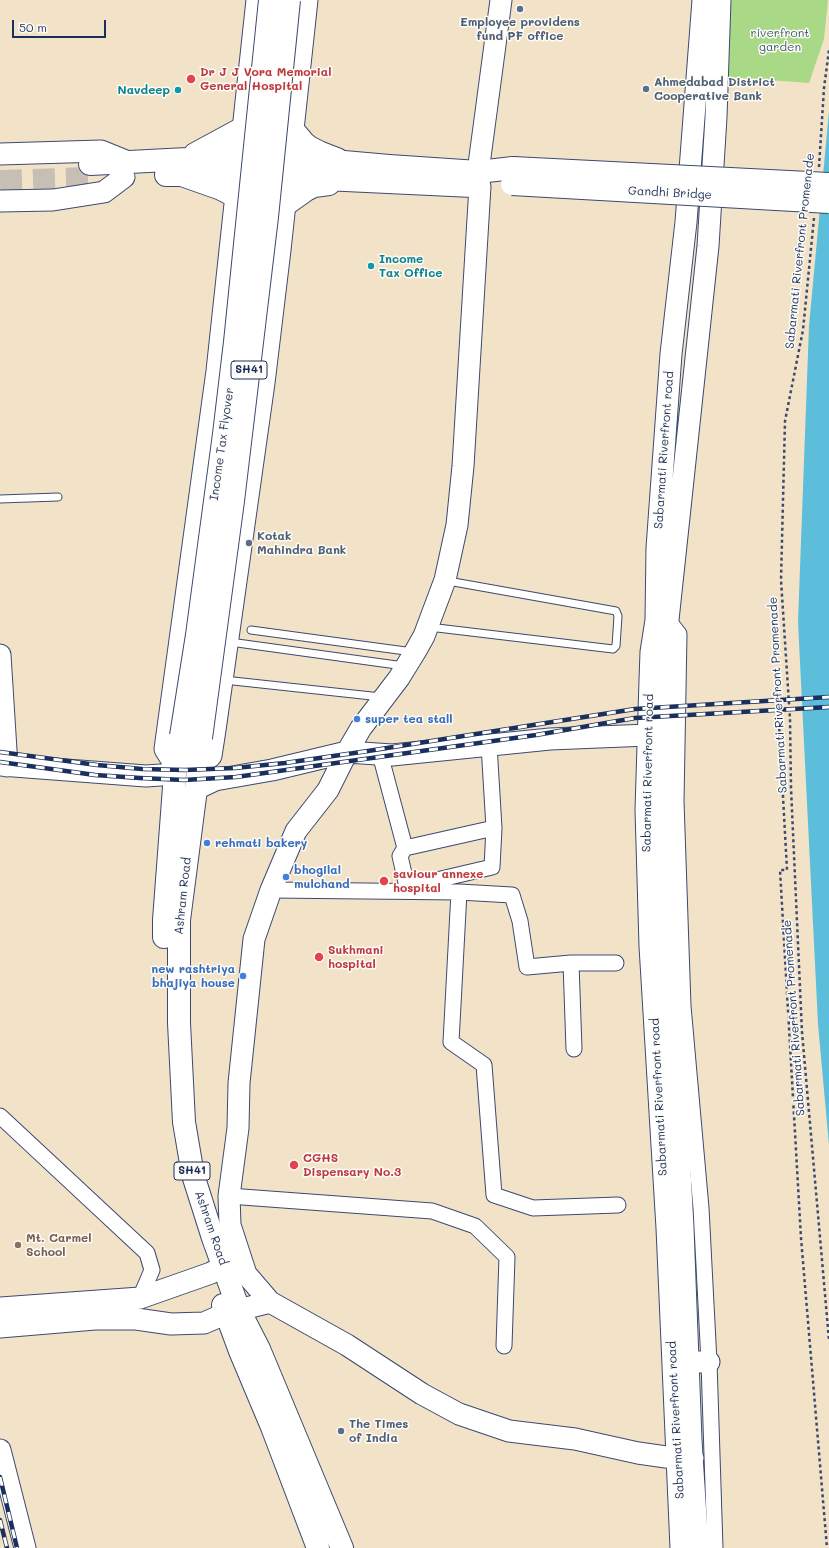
<!DOCTYPE html>
<style>
body{margin:0}
#map{position:relative;width:829px;height:1548px;overflow:hidden;background:#f2e3c8;font-family:Mali,sans-serif}
canvas{display:block}
.scale{position:absolute;left:12px;top:20px;width:94px;height:18px;box-sizing:border-box;border:2px solid #1b2f5e;border-top:0;padding-left:5px;font-size:12px;line-height:14px;white-space:nowrap;color:#1b2f5e;-webkit-text-stroke:3px #fdfcf7;paint-order:stroke}
</style>
<div id="map">
<canvas width="829" height="1548"></canvas>
<div class="scale">50 m</div>
</div>
<script>
const ctx = document.querySelector('canvas').getContext('2d');
ctx.lineJoin = 'round';
function fill(path, color) { ctx.fillStyle = color; ctx.fill(path, 'evenodd'); }
const shape = rows => new Path2D(rows.map(r => 'M' + r).join(''));
function trace(path, color, width, dash) { ctx.strokeStyle = color; ctx.lineWidth = width; ctx.lineCap = dash ? 'butt' : 'round'; ctx.setLineDash(dash || []); ctx.stroke(path); }
function drawText(font, color, halo, rows, align = 'center') {
  ctx.font = font + ' Mali,sans-serif'; ctx.lineWidth = 3; ctx.setLineDash([]); ctx.textBaseline = 'middle'; ctx.strokeStyle = halo; ctx.fillStyle = color; for (const [text, x, y, turn = 0] of rows) {
    ctx.save(); ctx.translate(x, y); ctx.rotate((+turn || 0) * Math.PI / 180); ctx.textAlign = isNaN(turn) ? turn : align; if (halo) ctx.strokeText(text, 0, 0); ctx.fillText(text, 0, 0); ctx.restore();
  }
}
fill(shape([
 [730,0,828,0,824,39,809,83,727,77]
]), '#a9d886');
fill(shape([
 [829,111,829,1145,818,1024,798,622,809,326]
]), '#5cbeda');
trace(shape([
 [0,181,91,178]
]), '#c7bfb3', 22, [22, 11]);
const lane = shape([
 [0,499,58,497],
 [429,627,613,649,616,646,618,616,616,611,448,581],
 [251,630,413,652],
 [230,642,404,666],
 [224,680,381,697]
]);
const street = shape([
 [668,620,679,634,676,801,683,1006,701,1208,709,1362,715,1548],
 [380,754,405,848,400,856,407,887,492,867,494,828,489,745],
 [405,848,494,828],
 [271,890,459,892,451,1042,484,1065,494,1195,533,1208,618,1205],
 [459,892,512,895,520,921,527,967,571,963,616,963],
 [571,963,574,1049],
 [0,1116,147,1253,152,1270,140,1298],
 [229,1196,432,1211,475,1226,507,1257,504,1346]
]);
const secondary = shape([
 [293,129,304,142,310,147,320,152,338,159],
 [0,154,101,151,128,162],
 [478,172,501,0],
 [183,176,220,189,236,197],
 [480,186,463,466,457,525,445,580,424,636,415,652,399,678,361,728,347,752,328,790,296,831,271,890,254,939,239,1083,238,1128,229,1196,230,1225,246,1274,270,1302,347,1345,422,1394,459,1414,509,1431,575,1439,638,1453,666,1457,678,1459,693,1458],
 [0,201,53,200,104,192,124,177],
 [0,655,7,766],
 [0,765,146,776,175,774],
 [176,767,165,749,217,371,257,0],
 [197,767,211,756,215,730,264,383,280,250,307,0],
 [196,789,215,780,272,770,347,752,392,755,550,739,648,735],
 [0,1308,140,1298,211,1273,223,1266,240,1260],
 [0,1327,95,1319,136,1319,171,1324,204,1323,227,1313,270,1302],
 [689,1362,709,1362],
 [0,1450,25,1548],
 [681,1548,667,1228,650,946,646,810,650,680,651,652,656,620,657,548,671,354,686,222,703,0],
 [698,1548,691,1440,683,1227,666,909,663,797,663,731,668,620,708,246,716,117,720,0]
]);
const primary = shape([
 [195,154,243,128],
 [90,164,265,155,389,166,478,172,513,168],
 [166,175,269,175,303,178,473,186],
 [285,205,306,190,314,186,329,184],
 [201,738,196,789,179,920,179,1023,184,1122,193,1175,213,1238,239,1310,259,1349,342,1548],
 [164,937,164,920,175,774,181,736],
 [223,1305,240,1351,272,1427,318,1548]
]);
trace(lane, '#3b4a6e', 9);
trace(street, '#3b4a6e', 17);
trace(secondary, '#3b4a6e', 23);
trace(primary, '#3b4a6e', 24);
trace(shape([
 [819,167,824,88,829,50],
 [814,218,803,330,785,421,781,580,790,719,791,788,802,1032,829,1340],
 [779,723,787,870,780,870,801,1238,827,1548]
]), '#3b4a6e', 2.5, [3, 3]);
trace(lane, '#fff', 7);
trace(street, '#fff', 15);
trace(secondary, '#fff', 21);
trace(primary, '#fff', 22);
const rail = shape([
 [0,752,97,765,142,769,185,770,235,768,285,763,368,751,635,709,829,697],
 [0,762,95,775,140,778,184,780,236,777,536,735,635,718,829,707],
 [0,1477,17,1548],
 [0,1520,7,1548]
]);
trace(rail, '#1b2f5e', 4.5);
trace(rail, '#fdfcf7', 3, [9]);
const primaryBridge = shape([
 [513,168,829,184],
 [512,184,829,202],
 [181,736,197,635,224,434,235,342,270,0],
 [201,738,233,501,267,217,289,0]
]);
trace(primaryBridge, '#3b4a6e', 24, []);
trace(primaryBridge, '#fff', 22);
for (const [x, y, r, color] of [
 [520,9,4,"#5c6f8a"],
 [191,79,5,"#e0444e"],
 [646,89,4,"#5c6f8a"],
 [178,90,4,"#0f9aa8"],
 [371,266,4,"#0f9aa8"],
 [249,543,4,"#5c6f8a"],
 [357,719,4,"#3f7fe0"],
 [207,843,4,"#3f7fe0"],
 [286,877,4,"#3f7fe0"],
 [384,881,5,"#e0444e"],
 [319,957,5,"#e0444e"],
 [243,976,4,"#3f7fe0"],
 [294,1165,5,"#e0444e"],
 [18,1245,4,"#8d6e63"],
 [341,1431,4,"#5c6f8a"]
]) { const dot = new Path2D(); dot.arc(x, y, r, 0, 2 * Math.PI); ctx.fillStyle = color; ctx.fill(dot); trace(dot, '#fdfcf7', 1.5); }
for (const [x, y, w] of [
 [249,370,36],
 [192,1171,36]
]) { const box = new Path2D(); box.roundRect(x - w / 2, y - 9, w, 18, 3); ctx.fillStyle = '#fdfcf7'; ctx.fill(box); trace(box, '#1b2f5e', 1); }
drawText('bold 11px', '#1b2f5e', null, [
 ["SH41",249,370],
 ["SH41",192,1171]
]);
drawText('bold 12px', '#4e5e75', '#fdfcf7', [
 ["Employee providens",520,22,"center"],
 ["fund PF office",520,36,"center"],
 ["Ahmedabad District",654,82],
 ["Cooperative Bank",654,96],
 ["Kotak",257,536],
 ["Mahindra Bank",257,550],
 ["The Times",349,1424],
 ["of India",349,1438]
], 'left');
drawText('12px', '#3e5968', '#fdfcf7', [
 ["riverfront",780,33],
 ["garden",780,47]
]);
drawText('bold 12px', '#be3a42', '#fdfcf7', [
 ["Dr J J Vora Memorial",200,72],
 ["General Hospital",200,86],
 ["saviour annexe",393,874],
 ["hospital",393,888],
 ["Sukhmani",328,950],
 ["hospital",328,964],
 ["CGHS",303,1158],
 ["Dispensary No.3",303,1172]
], 'left');
drawText('bold 12px', '#0d838f', '#fdfcf7', [
 ["Navdeep",170,90],
 ["Income",379,259,"left"],
 ["Tax Office",379,273,"left"]
], 'right');
drawText('12px', '#1b2f5e', '#fdfcf7', [
 ["Gandhi Bridge",670,193,3],
 ["Sabarmati Riverfront Promenade",800,251,-84],
 ["Income Tax Flyover",222,444,-82],
 ["Sabarmati Riverfront road",664,450,-86],
 ["Sabarmati Riverfront Promenade",778,695,-93],
 ["Sabarmati Riverfront road",648,773,-89],
 ["Ashram Road",183,896,-84],
 ["Sabarmati Riverfront Promenade",794,1018,-94],
 ["Sabarmati Riverfront road",659,1097,-93],
 ["Ashram Road",211,1228,71],
 ["Sabarmati Riverfront road",676,1420,-93]
]);
drawText('bold 12px', '#366cbe', '#fdfcf7', [
 ["super tea stall",365,719],
 ["rehmati bakery",215,843],
 ["bhogilal",294,870],
 ["mulchand",294,884],
 ["new rashtriya",235,969,"right"],
 ["bhajiya house",235,983,"right"]
], 'left');
drawText('bold 12px', '#785e54', '#fdfcf7', [
 ["Mt. Carmel",26,1238],
 ["School",26,1252]
], 'left');
</script>
